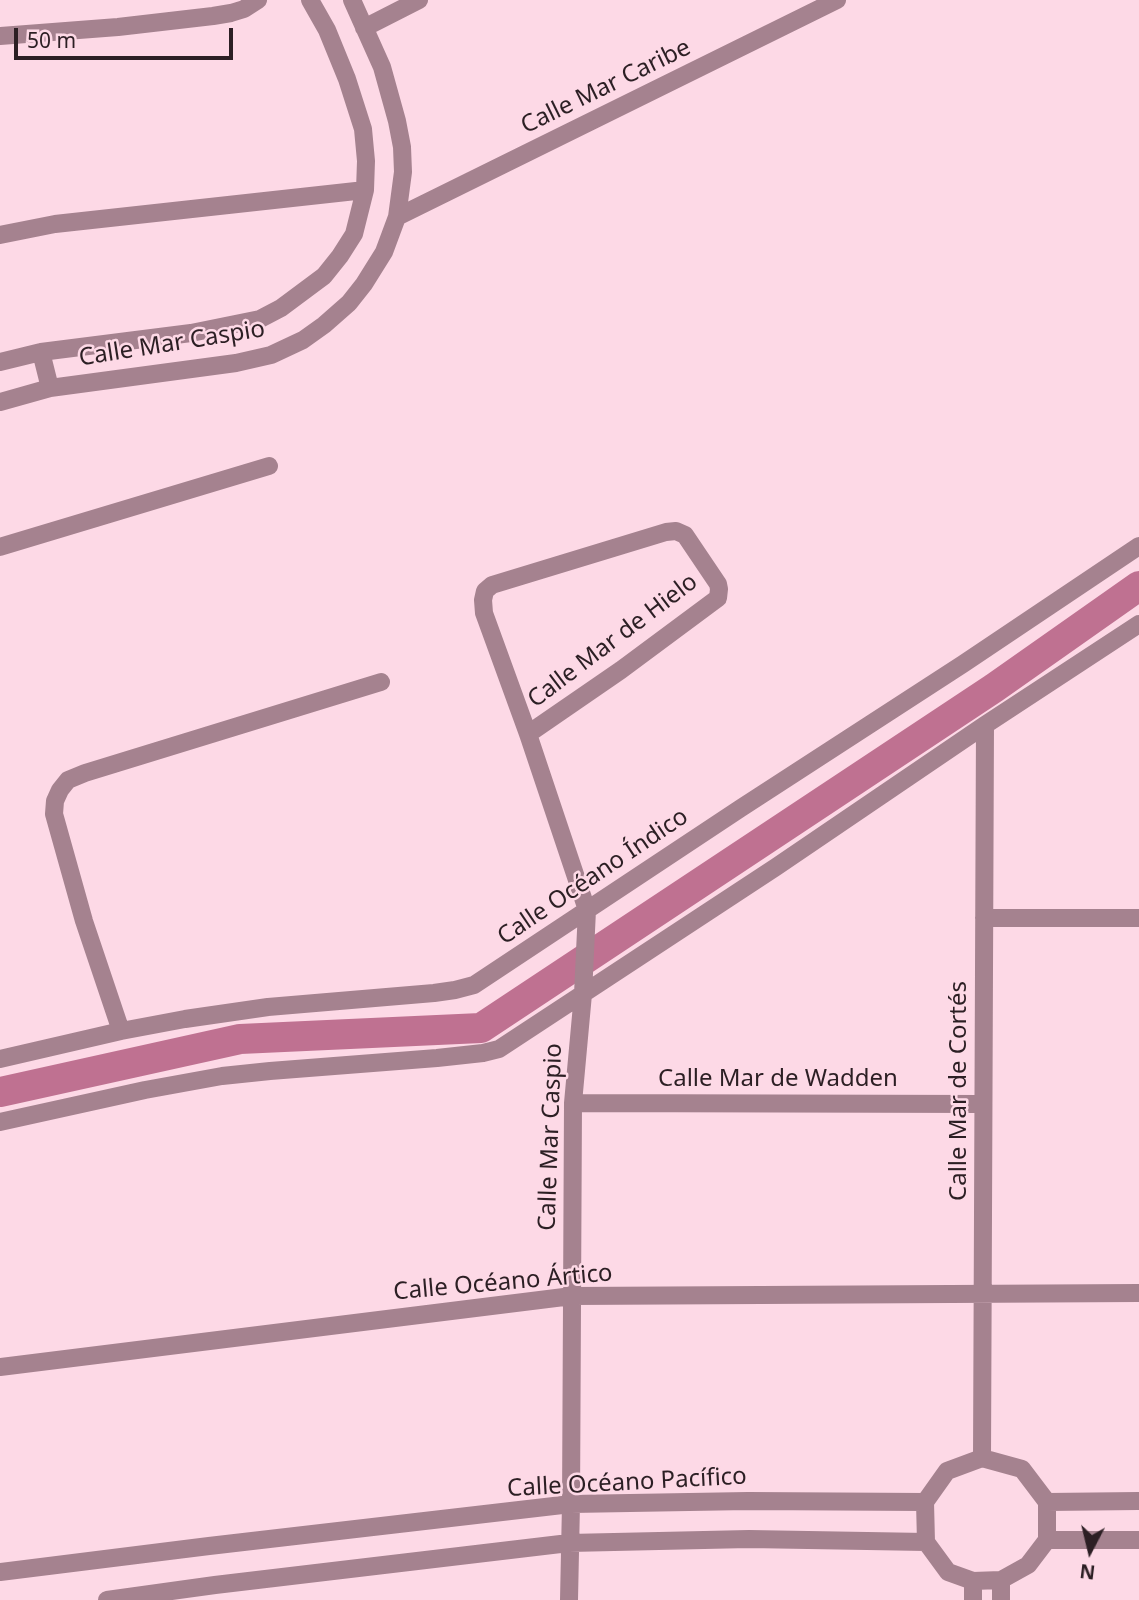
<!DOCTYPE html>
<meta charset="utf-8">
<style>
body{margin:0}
#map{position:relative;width:1139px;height:1600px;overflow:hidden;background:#fdd9e6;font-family:"Noto Sans",sans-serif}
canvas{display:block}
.north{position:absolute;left:1055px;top:1516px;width:70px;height:70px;-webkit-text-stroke:5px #fdd9e6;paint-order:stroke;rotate:187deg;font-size:19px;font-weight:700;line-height:28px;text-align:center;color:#2c1f24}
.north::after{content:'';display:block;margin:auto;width:24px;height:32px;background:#2c1f24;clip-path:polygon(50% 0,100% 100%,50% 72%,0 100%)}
.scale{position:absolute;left:14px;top:28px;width:219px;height:32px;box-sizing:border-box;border:4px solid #2c1f24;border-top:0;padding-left:9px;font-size:21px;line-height:24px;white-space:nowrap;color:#2c1f24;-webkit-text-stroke:5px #fdd9e6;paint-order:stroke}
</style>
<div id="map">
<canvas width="1139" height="1600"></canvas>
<div class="north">N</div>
<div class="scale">50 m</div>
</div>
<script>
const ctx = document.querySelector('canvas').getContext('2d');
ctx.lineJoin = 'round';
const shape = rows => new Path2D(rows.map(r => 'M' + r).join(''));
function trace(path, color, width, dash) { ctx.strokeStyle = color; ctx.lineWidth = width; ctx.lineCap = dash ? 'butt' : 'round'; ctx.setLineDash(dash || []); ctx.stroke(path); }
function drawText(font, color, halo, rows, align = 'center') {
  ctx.font = font + ' "Noto Sans",sans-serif'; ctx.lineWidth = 5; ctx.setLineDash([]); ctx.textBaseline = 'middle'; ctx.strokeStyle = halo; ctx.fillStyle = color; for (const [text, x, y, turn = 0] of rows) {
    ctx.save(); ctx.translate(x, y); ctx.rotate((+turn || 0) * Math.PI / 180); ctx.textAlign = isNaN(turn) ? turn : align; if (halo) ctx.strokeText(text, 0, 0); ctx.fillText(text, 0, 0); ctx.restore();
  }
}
trace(shape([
 [0,1092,240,1039,481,1028,994,688,1139,586]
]), '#bf7191', 30);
trace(shape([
 [364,28,419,0],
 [0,36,118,27,213,16,231,13,244,9,258,0],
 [397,217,837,0],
 [0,235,55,224,365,190],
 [41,352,50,388],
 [0,362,41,352,191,333,260,319,281,308,324,276,340,256,354,234,365,190,366,161,363,129,347,79,327,30,310,0],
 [0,402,50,388,236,363,271,355,303,340,324,325,349,303,364,284,384,252,397,217,403,172,402,147,397,121,382,67,352,0],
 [0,547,269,466],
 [528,734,621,670,718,598,719,589,718,584,685,535,676,531,666,532,492,585,485,591,483,600,484,613,528,734,587,910,583,994,573,1103,571,1504,569,1600],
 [984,918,1139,918],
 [121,1031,84,921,54,814,55,801,60,790,68,780,85,773,381,682],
 [0,1059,121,1031,185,1019,268,1007,434,993,455,990,474,985,741,808,963,664,1139,546],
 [573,1103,983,1104],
 [0,1122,145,1090,222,1076,270,1071,437,1058,483,1053,499,1049,776,867,985,725,1139,624],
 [0,1367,572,1296,1139,1293],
 [982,1458,985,725],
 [925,1502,947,1471,982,1458,1022,1469,1047,1502],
 [925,1502,926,1542],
 [1047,1502,1139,1501],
 [1047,1502,1047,1540],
 [1047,1540,1139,1540],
 [926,1542,948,1572,973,1581,1001,1580,1028,1565,1047,1540],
 [0,1572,209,1546,571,1504,748,1501,925,1502],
 [107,1600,215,1585,569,1543,749,1539,926,1542],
 [973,1600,973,1581],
 [1001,1600,1001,1580]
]), '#a5828f', 18);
drawText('24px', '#2c1f24', '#fdd9e6', [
 ["Calle Mar Caribe",606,87,-26],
 ["Calle Mar Caspio",172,344,-9],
 ["Calle Mar de Hielo",613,641,-37],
 ["Calle Océano Índico",593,877,-34],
 ["Calle Mar de Wadden",778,1079],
 ["Calle Mar de Cortés",959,1091,-90],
 ["Calle Mar Caspio",551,1137,-88],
 ["Calle Océano Ártico",503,1283,-5],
 ["Calle Océano Pacífico",627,1483,-3]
]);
</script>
